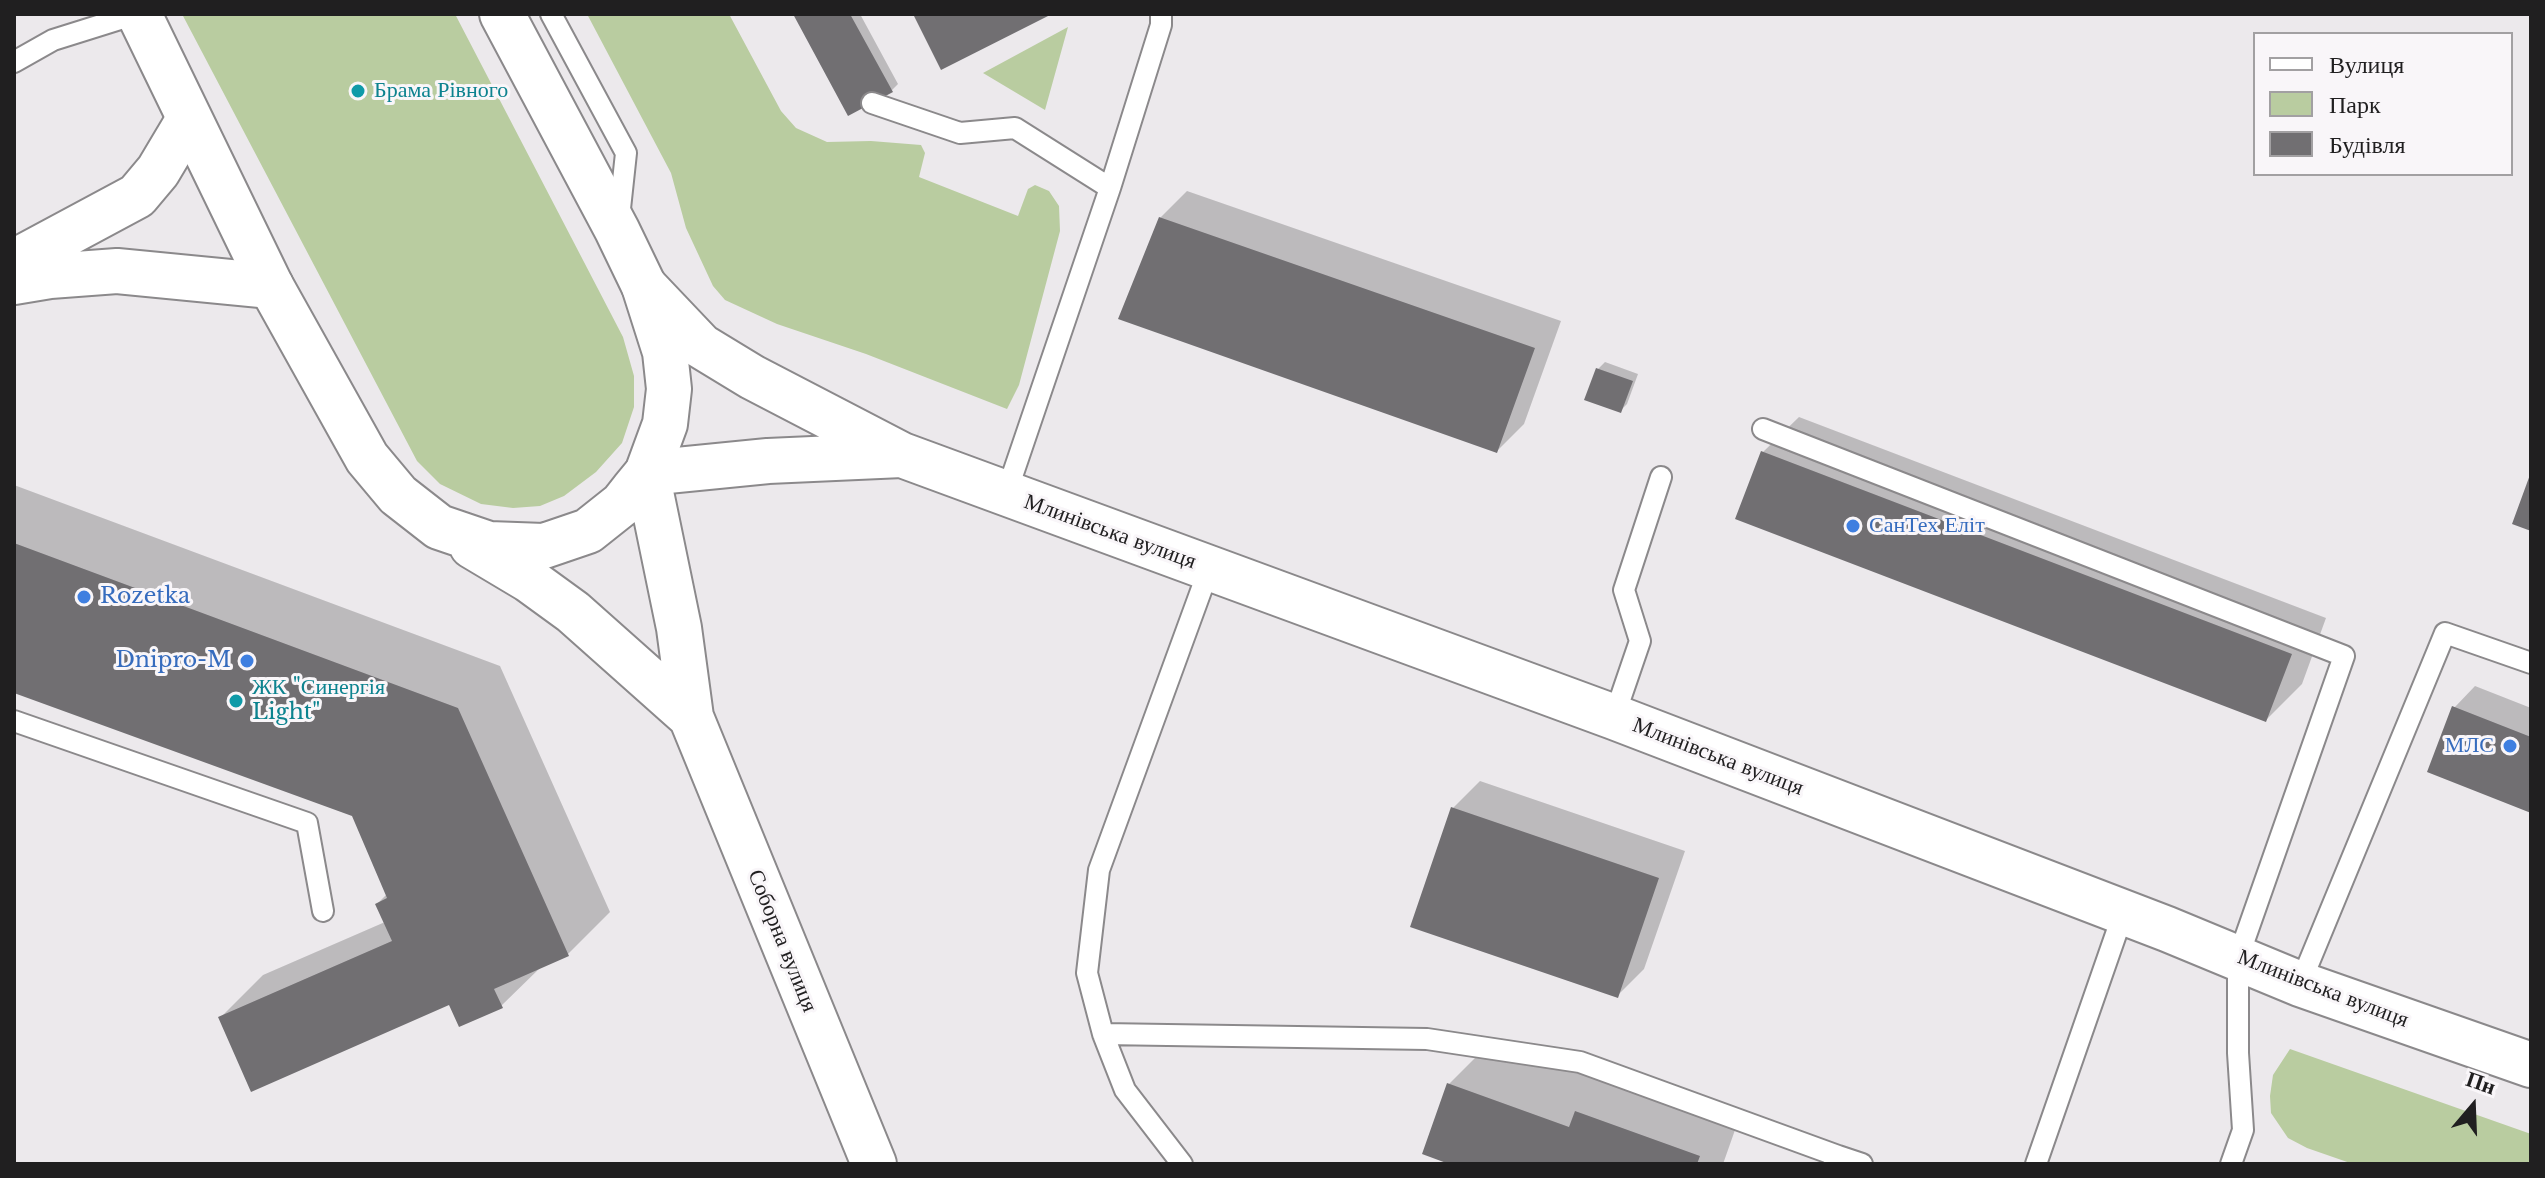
<!DOCTYPE html>
<meta charset="utf-8">
<style>
body{margin:0}
#map{position:relative;width:2545px;height:1178px;overflow:hidden;background:#ece9ec;font-family:"Libre Baskerville",serif}
canvas{display:block}
.frame{position:absolute;inset:0;border:16px solid #201f20;pointer-events:none}
.legend{position:absolute;left:2253px;top:32px;width:260px;height:144px;box-sizing:border-box;background:#f9f6f9;border:2px solid #a2a0a2;margin:0;padding:10px 14px;list-style:none;font-size:24px;color:#201f20}
.legend li{display:flex;align-items:center;gap:16px;height:40px}
.legend b{width:40px;border:2px solid #a2a0a2}
.north{position:absolute;left:2433px;top:1066px;width:80px;height:80px;-webkit-text-stroke:6px #f9f6f9;paint-order:stroke;rotate:19deg;font-size:22px;font-weight:700;line-height:32px;text-align:center;color:#201f20}
.north::after{content:'';display:block;margin:auto;width:28px;height:36px;background:#201f20;clip-path:polygon(50% 0,100% 100%,50% 72%,0 100%)}
</style>
<div id="map">
<canvas width="2545" height="1178"></canvas>
<div class="frame"></div>
<ul class="legend">
<li><b style="height:10px;background:#fff"></b>Вулиця</li>
<li><b style="height:22px;background:#b9cca0"></b>Парк</li>
<li><b style="height:22px;background:#716f72"></b>Будівля</li>
</ul>
<div class="north">Пн</div>
</div>
<script>
const ctx = document.querySelector('canvas').getContext('2d');
ctx.lineJoin = 'round';
function fill(path, color) { ctx.fillStyle = color; ctx.fill(path, 'evenodd'); }
const shape = rows => new Path2D(rows.map(r => 'M' + r).join(''));
function trace(path, color, width, dash) { ctx.strokeStyle = color; ctx.lineWidth = width; ctx.lineCap = dash ? 'butt' : 'round'; ctx.setLineDash(dash || []); ctx.stroke(path); }
function drawText(font, color, halo, rows, align = 'center') {
  ctx.font = font + ' "Libre Baskerville",serif'; ctx.lineWidth = 6; ctx.setLineDash([]); ctx.textBaseline = 'middle'; ctx.strokeStyle = halo; ctx.fillStyle = color; for (const [text, x, y, turn = 0] of rows) {
    ctx.save(); ctx.translate(x, y); ctx.rotate((+turn || 0) * Math.PI / 180); ctx.textAlign = isNaN(turn) ? turn : align; if (halo) ctx.strokeText(text, 0, 0); ctx.fillText(text, 0, 0); ctx.restore();
  }
}
fill(shape([
 [182,14,455,14,623,337,634,376,634,407,622,443,596,472,564,496,540,506,513,508,481,504,440,484,417,461],
 [587,14,729,14,781,111,796,128,827,142,871,141,921,145,925,153,919,177,1018,216,1028,189,1035,185,1049,191,1059,206,1060,231,1019,385,1007,409,866,354,777,324,725,300,713,286,686,228,671,173],
 [1068,27,1045,110,983,73],
 [2290,1049,2531,1134,2531,1164,2353,1164,2307,1148,2288,1138,2271,1113,2270,1096,2273,1075]
]), '#b9cca0');
fill(shape([
 [795,14,860,14,898,84,892,90],
 [1187,191,1561,321,1524,424,1497,451,1160,218],
 [1605,362,1638,374,1627,404,1620,411,1587,398,1598,369],
 [1799,417,2326,618,2302,684,2266,720,1763,452],
 [14,485,500,666,610,912,568,954,542,966,501,1006,450,1003,221,1017,263,975,385,922,377,904,387,894,354,814,14,691],
 [2475,686,2531,708,2531,810,2454,708],
 [1480,781,1685,851,1644,969,1617,996,1453,808],
 [1491,1042,1606,1083,1619,1070,1741,1113,1723,1164,1455,1164,1449,1084]
]), '#0003');
fill(shape([
 [793,14,850,14,893,92,848,116],
 [913,14,1052,14,941,70],
 [1159,217,1535,348,1497,453,1118,319],
 [1596,368,1633,381,1621,413,1584,400],
 [1761,451,2292,654,2266,722,1735,519],
 [2531,472,2531,531,2512,524],
 [14,543,458,708,569,956,494,989,503,1008,459,1027,449,1005,251,1092,218,1017,392,941,375,904,387,898,352,816,14,693],
 [2452,706,2531,737,2531,813,2427,772],
 [1451,807,1659,878,1618,998,1410,927],
 [1447,1083,1569,1127,1575,1111,1700,1156,1697,1164,1449,1164,1422,1154]
]), '#716f72');
const lane = shape([
 [551,14,626,153,619,218],
 [14,62,53,40,136,14],
 [872,103,960,133,1015,128,1110,188,1006,494],
 [1110,188,1161,25,1161,14],
 [1763,429,2344,656,2238,958,2238,1053,2243,1130,2231,1164],
 [1614,717,1640,641,1624,590,1661,477],
 [14,721,307,823,323,911],
 [2300,984,2445,633,2531,663],
 [1103,1034,1427,1039,1580,1062,1838,1156],
 [1182,1164,1125,1090,1103,1034,1087,973,1099,870,1209,569],
 [1834,1164,1838,1156,1862,1164],
 [2036,1164,2123,914]
]);
const secondary = shape([
 [14,262,137,196,158,171,189,119],
 [14,282,50,276,117,271,271,286],
 [644,286,701,346,752,377,902,455,1614,717,2167,929,2300,984,2531,1065],
 [647,473,768,461,902,455]
]);
const primary = shape([
 [139,14,271,286,367,458,398,495,439,527,489,544,544,546,588,531,622,504,633,490,647,473,665,424,669,389,665,352,644,286,617,230,502,14],
 [647,473,679,628,691,717,874,1164],
 [472,546,529,580,573,612,691,717]
]);
trace(lane, '#8b898b', 24);
trace(secondary, '#8b898b', 48);
trace(primary, '#8b898b', 48);
trace(lane, '#fff', 20);
trace(secondary, '#fff', 44);
trace(primary, '#fff', 44);
for (const [x, y, r, color] of [
 [358,91,8,"#0f9aa8"],
 [1853,526,8,"#3f7fe0"],
 [84,597,8,"#3f7fe0"],
 [247,661,8,"#3f7fe0"],
 [236,701,8,"#0f9aa8"],
 [2510,746,8,"#3f7fe0"]
]) { const dot = new Path2D(); dot.arc(x, y, r, 0, 2 * Math.PI); ctx.fillStyle = color; ctx.fill(dot); trace(dot, '#f9f6f9', 3); }
drawText('22px', '#0d838f', '#f9f6f9', [
 ["Брама Рівного",374,91],
 ["ЖК \"Синергія",252,688],
 ["Light\"",252,713]
], 'left');
drawText('22px', '#366cbe', '#f9f6f9', [
 ["СанТех Еліт",1869,526],
 ["Rozetka",100,597],
 ["Dnipro-M",231,661,"right"],
 ["МЛС",2494,746,"right"]
], 'left');
drawText('22px', '#201f20', '#f9f6f9', [
 ["Млинівська вулиця",1110,532,20],
 ["Млинівська вулиця",1718,757,21],
 ["Соборна вулиця",782,941,68],
 ["Млинівська вулиця",2323,989,21]
]);
</script>
